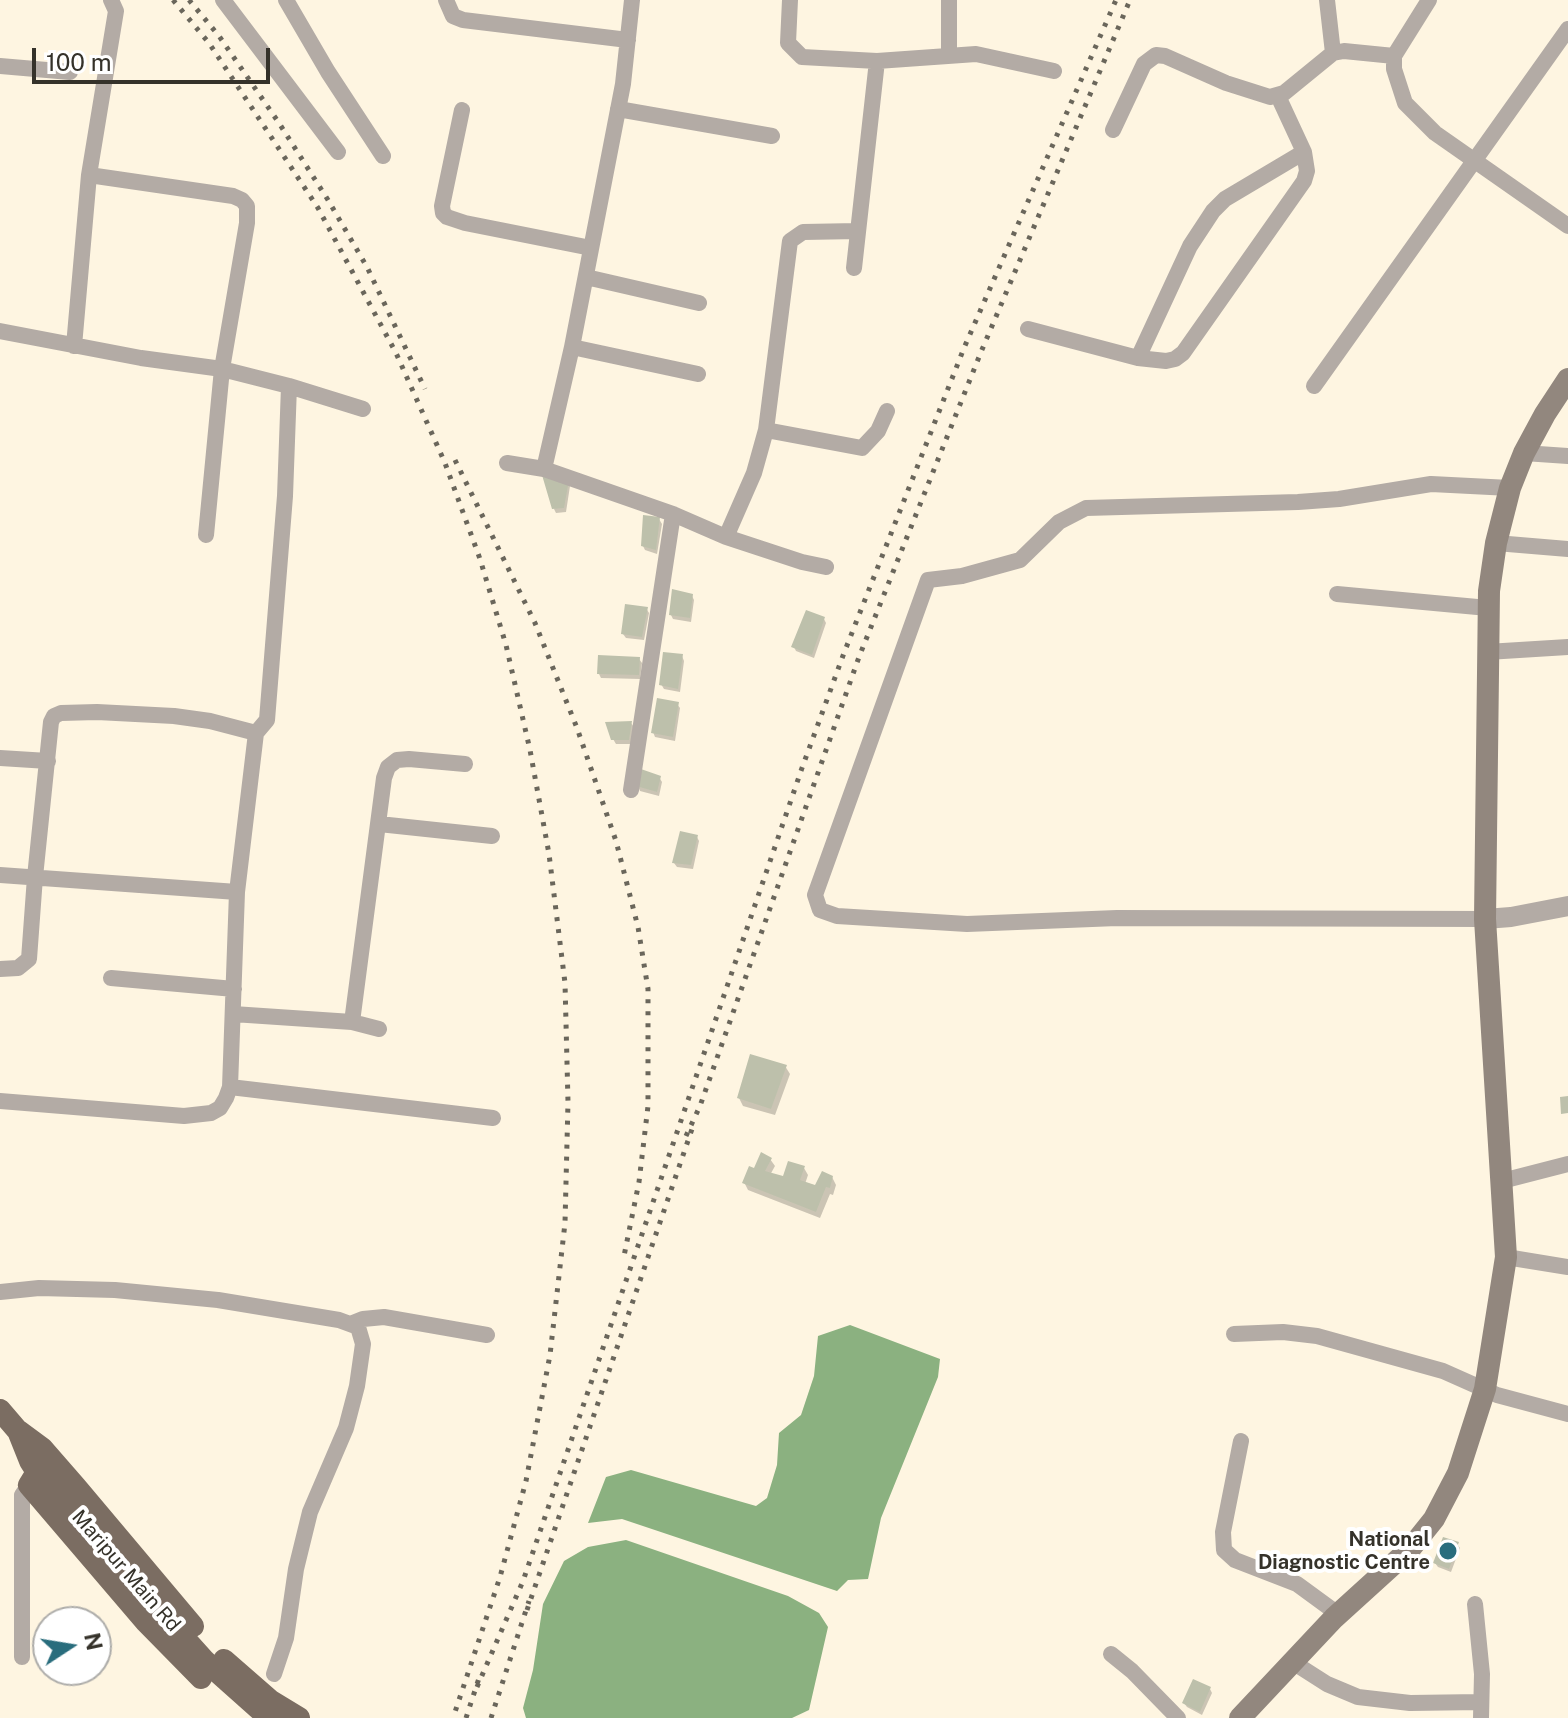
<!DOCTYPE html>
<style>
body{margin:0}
#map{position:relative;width:1568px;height:1718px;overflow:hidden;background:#fef5e1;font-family:"Public Sans",sans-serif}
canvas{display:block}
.north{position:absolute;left:32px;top:1606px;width:80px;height:80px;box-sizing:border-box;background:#fff;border:2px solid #aeadaa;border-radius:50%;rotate:78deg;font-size:22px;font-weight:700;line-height:32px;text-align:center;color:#35322a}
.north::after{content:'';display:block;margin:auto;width:28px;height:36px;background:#296d7d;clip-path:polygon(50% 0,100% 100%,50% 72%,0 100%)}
.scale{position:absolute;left:32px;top:48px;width:238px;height:36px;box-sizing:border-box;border:4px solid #35322a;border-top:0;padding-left:10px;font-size:24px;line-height:28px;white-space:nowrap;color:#35322a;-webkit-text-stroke:6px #fff;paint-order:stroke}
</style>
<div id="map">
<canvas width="1568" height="1718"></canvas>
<div class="north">N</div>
<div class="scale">100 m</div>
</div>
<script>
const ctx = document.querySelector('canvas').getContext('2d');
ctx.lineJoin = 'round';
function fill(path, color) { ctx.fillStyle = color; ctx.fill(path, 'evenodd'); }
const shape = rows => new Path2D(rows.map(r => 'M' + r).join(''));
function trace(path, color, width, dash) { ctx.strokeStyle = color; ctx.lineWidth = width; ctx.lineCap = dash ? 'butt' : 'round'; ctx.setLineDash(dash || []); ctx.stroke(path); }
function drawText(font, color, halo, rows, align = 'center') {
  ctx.font = font + ' "Public Sans",sans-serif'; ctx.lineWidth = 8; ctx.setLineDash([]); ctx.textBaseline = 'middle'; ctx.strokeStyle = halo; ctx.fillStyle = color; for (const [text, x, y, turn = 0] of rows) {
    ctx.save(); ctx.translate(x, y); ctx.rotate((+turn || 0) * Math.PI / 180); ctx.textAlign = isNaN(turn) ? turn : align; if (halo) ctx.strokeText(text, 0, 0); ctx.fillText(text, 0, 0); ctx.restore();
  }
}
fill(shape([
 [850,1325,940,1359,938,1377,881,1518,868,1579,848,1580,837,1591,622,1519,588,1523,606,1477,631,1470,756,1506,767,1498,777,1465,779,1433,801,1415,814,1376,818,1336],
 [626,1540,788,1596,819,1613,828,1627,809,1710,792,1718,526,1718,523,1708,533,1670,543,1604,564,1561,588,1547]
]), '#8bb180');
fill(shape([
 [568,481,570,486,566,512,556,513,554,509],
 [659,519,662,524,657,554,645,550,643,546],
 [692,596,694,600,691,622,673,619,671,615],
 [646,608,649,613,644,640,626,638,623,634],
 [824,619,826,623,814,658,796,651,794,647],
 [682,656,684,661,680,692,664,689,661,684],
 [600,657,639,659,642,663,640,679,601,678,599,674],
 [677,704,680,708,675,741,655,737,653,732],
 [631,723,634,727,631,744,616,744,613,739],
 [659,777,662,782,659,796,640,791,638,786],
 [697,837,699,841,693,869,677,867,674,863],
 [785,1066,790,1074,775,1115,743,1106,739,1098],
 [770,1159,775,1166,770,1175,784,1179,804,1168,808,1175,805,1184,816,1188,832,1177,836,1185,833,1195,830,1194,820,1218,748,1190,744,1182],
 [1457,1544,1460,1548,1451,1572,1438,1567,1435,1563],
 [1210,1689,1212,1693,1202,1715,1187,1707,1184,1703]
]), '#0003');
fill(shape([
 [542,475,569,480,564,508,552,509],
 [643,515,660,517,656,550,641,546],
 [672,589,693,594,690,618,669,615],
 [625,604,648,607,642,637,621,634],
 [806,610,825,617,812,655,791,647],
 [663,652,683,654,678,689,659,685],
 [598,655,640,657,639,675,597,674],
 [657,698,679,702,673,737,651,733],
 [632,721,629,740,611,740,605,722],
 [638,768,661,776,657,792,636,786],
 [680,831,698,835,691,865,672,863],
 [750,1054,787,1065,771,1109,737,1098],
 [1568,1096,1568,1113,1561,1114,1560,1097],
 [761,1152,772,1158,765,1171,783,1176,788,1161,805,1166,800,1180,815,1185,822,1171,833,1176,830,1188,826,1187,816,1212,742,1183,749,1166,754,1168],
 [1443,1537,1459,1542,1449,1569,1433,1563],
 [1193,1679,1211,1687,1200,1712,1182,1703]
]), '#bdc0ab');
trace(shape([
 [223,0,338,152],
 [286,0,328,72,383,156],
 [446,0,453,16,463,20,628,40],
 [790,0,788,43,802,57,877,61,976,54,1054,71],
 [949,0,949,55],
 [1327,0,1333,53],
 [1429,0,1394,56,1394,69,1405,103,1435,133,1568,226],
 [0,66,70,72],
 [618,109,772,136],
 [462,110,442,206,443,213,447,217,465,223,591,248],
 [1113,130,1144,64,1156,55,1165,56,1226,83,1270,97,1284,93,1333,53,1344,51,1394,56],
 [89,175,233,196,242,200,247,206,247,223,222,369,206,535],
 [854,268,877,61],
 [586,277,699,303],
 [1028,329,1138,358,1166,361,1175,359,1183,353,1304,181,1307,171,1304,152,1278,96],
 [0,331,141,358,222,369,289,386,363,409],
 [74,346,89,175,116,11,111,0],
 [572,347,698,374],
 [1138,358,1190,246,1213,211,1225,199,1304,152],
 [1314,386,1568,29],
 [766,430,862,448,878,431,887,411],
 [1524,453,1568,456],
 [507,463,544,469,673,514,726,537,802,562,826,567],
 [544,469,572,347,623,84,632,0],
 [726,537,754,473,766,430,790,241,803,232,858,231],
 [1496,543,1568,549],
 [1337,594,1488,608],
 [1487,652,1568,647],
 [0,758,48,761],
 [631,790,673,514],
 [379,824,492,836],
 [0,875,237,892],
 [1485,919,1117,918,967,924,837,916,820,910,815,895,928,580,962,576,1020,560,1059,522,1086,508,1298,502,1339,499,1431,484,1510,488],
 [0,969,18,968,29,959,35,877,51,722,54,716,61,713,97,712,174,716,210,721,256,733],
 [111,978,234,989],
 [233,1014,352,1022,379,1029],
 [352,1022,384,778,388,767,397,760,409,759,465,764],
 [230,1087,493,1118],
 [0,1101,184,1116,211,1113,220,1108,226,1098,230,1087,237,892,256,733,267,720,285,496,289,386],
 [1502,1181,1568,1164],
 [1506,1257,1568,1267],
 [0,1292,39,1288,115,1290,218,1300,339,1320,358,1327,363,1344,357,1386,346,1428,310,1512,296,1569,286,1638,274,1674],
 [353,1323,363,1319,384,1317,487,1335],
 [1234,1334,1283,1332,1317,1336,1443,1371,1497,1395,1568,1414],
 [1241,1441,1223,1532,1224,1550,1235,1560,1297,1584,1338,1614],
 [1475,1604,1482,1674,1481,1718],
 [1111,1654,1132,1671,1178,1718],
 [22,1657,22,1495,29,1485],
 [1291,1661,1327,1684,1358,1697,1410,1703,1480,1702]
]), '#b3aba5', 16);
trace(shape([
 [1485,919,1511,917,1568,906]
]), '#b3aba5', 20);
trace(shape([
 [1240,1718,1334,1618,1410,1549,1434,1519,1458,1473,1485,1389,1506,1257,1485,919,1489,591,1496,543,1510,488,1524,453,1545,414,1568,379]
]), '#92877e', 22);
trace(shape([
 [0,1410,18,1431,30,1461,37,1472,98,1542,205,1661,269,1718],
 [19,1431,42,1448,76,1487,193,1626],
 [37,1472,29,1485,146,1622,201,1678],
 [224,1660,271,1701,299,1718]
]), '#7b6d62', 22);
trace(shape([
 [173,0,209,43,318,208,396,353,445,463,480,559,506,645,530,750,549,854,565,983,568,1102,565,1223,550,1355,526,1481,500,1577,453,1718],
 [189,0,219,36,279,123,328,200,367,267,425,389],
 [455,460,535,623,577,728,616,841,638,927,648,989,648,1106,639,1182,623,1261],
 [686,1136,700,1106,859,657,981,352,1130,0],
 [527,1610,692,1129],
 [477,1687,523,1581,802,768,844,653,964,348,1116,0],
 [466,1718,480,1675],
 [491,1718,529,1601]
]), '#6a665b', 5, [4, 8]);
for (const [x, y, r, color] of [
 [1448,1551,10,"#296d7d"]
]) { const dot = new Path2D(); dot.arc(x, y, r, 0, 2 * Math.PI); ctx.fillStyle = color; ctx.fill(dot); trace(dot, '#fff', 3); }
drawText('bold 20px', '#35322a', '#fff', [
 ["National",1430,1540],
 ["Diagnostic Centre",1430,1563]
], 'right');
drawText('20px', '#35322a', '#fff', [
 ["Maripur Main Rd",126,1571,49]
]);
</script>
